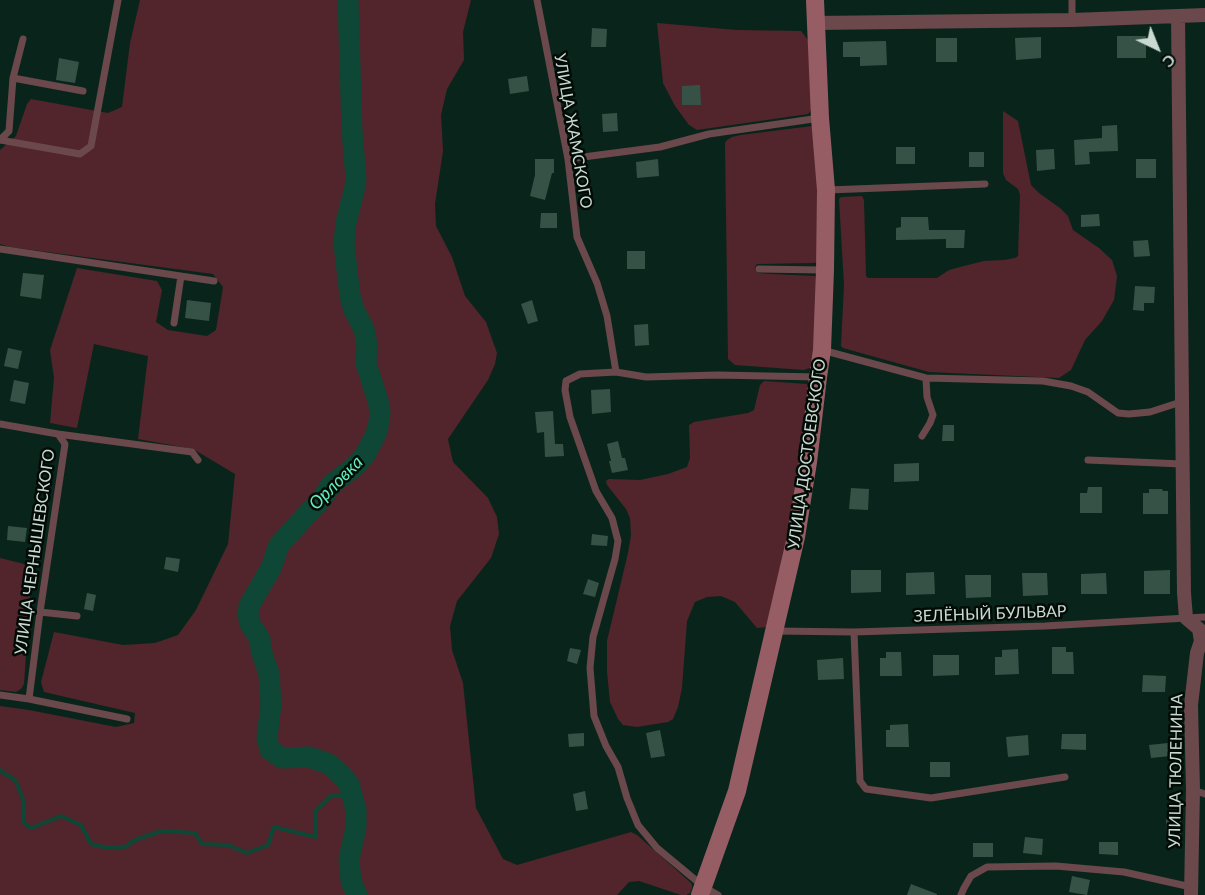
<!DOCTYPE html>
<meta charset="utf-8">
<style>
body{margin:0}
#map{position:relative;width:1205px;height:895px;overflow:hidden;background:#09251b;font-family:Lato,sans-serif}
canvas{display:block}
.north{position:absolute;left:1127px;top:18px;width:60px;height:60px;-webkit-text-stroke:4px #030b07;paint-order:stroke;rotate:137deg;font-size:16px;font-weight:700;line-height:24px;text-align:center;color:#cadad3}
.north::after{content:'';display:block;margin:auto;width:21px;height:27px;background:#cadad3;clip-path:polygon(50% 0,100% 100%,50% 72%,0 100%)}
</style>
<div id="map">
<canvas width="1205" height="895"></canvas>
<div class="north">С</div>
</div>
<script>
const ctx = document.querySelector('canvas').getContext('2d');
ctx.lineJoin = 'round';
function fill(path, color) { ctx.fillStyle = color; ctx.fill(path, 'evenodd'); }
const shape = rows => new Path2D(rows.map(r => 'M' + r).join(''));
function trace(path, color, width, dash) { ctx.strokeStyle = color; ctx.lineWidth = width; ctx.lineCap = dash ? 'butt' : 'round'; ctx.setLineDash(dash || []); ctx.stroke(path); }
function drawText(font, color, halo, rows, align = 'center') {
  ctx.font = font + ' Lato,sans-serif'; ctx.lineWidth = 5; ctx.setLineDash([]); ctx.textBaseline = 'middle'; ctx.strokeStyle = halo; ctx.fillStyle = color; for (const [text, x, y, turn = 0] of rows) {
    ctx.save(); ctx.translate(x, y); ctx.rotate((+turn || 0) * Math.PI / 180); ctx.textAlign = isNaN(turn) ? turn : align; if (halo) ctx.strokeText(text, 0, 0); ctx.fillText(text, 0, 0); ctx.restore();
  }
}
fill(shape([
 [140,0,471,0,463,32,464,60,447,89,441,115,443,151,435,204,436,226,452,257,465,296,486,322,497,353,495,364,488,380,448,439,453,462,488,498,497,517,499,534,491,558,457,601,450,626,452,650,463,683,476,808,503,859,517,865,631,832,637,835,690,882,692,884,692,888,690,893,686,895,681,895,639,881,629,882,617,895,0,895,0,706,29,710,116,727,134,723,135,713,44,692,41,682,54,632,123,645,155,643,178,635,196,610,228,544,235,474,193,449,138,439,148,356,94,344,77,428,50,423,54,378,50,350,77,268,157,281,162,290,156,322,168,330,207,336,216,330,223,287,213,274,10,247,0,244,0,150,16,136,27,104,31,99,108,113,122,107,130,43],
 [657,23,737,30,801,31,808,40,813,108,808,114,697,130,689,125,675,106,663,83],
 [1003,111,1018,121,1031,185,1039,193,1060,208,1068,216,1073,230,1099,248,1112,260,1117,276,1114,300,1102,321,1085,340,1071,370,1059,378,929,372,843,348,841,346,844,285,839,199,841,197,862,196,864,200,866,276,868,278,937,278,949,270,964,266,984,261,1004,260,1015,258,1018,256,1020,195,1018,189,1006,180,1003,173],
 [812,126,817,134,818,262,814,263,757,264,755,267,755,270,758,273,771,274,815,276,816,279,815,357,812,367,804,370,735,365,728,359,725,143,727,140,732,137,741,135],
 [764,381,807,384,810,395,785,548,768,627,757,628,735,602,721,596,707,597,695,602,687,621,682,688,678,707,673,719,668,722,637,727,623,725,618,719,610,702,607,672,607,641,628,553,631,535,630,518,626,509,607,485,606,481,609,479,640,480,668,474,687,467,690,458,689,425,694,422,748,413,754,410,760,385],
 [0,558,32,566,24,684,21,689,16,692,0,690]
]), '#51252b');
trace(shape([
 [0,770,15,780,22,796,24,807,23,822,31,828,61,816,81,825,91,844,104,847,123,848,135,840,161,831,195,833,202,844,228,845,247,853,268,845,274,827,316,837,315,811,331,796,353,796]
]), '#0f4736', 4);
trace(shape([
 [348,0,352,131,356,178,355,187,346,223,344,244,350,296,354,310,364,329,367,345,366,363,378,401,380,412,379,422,376,434,365,455,353,468,332,484,323,497,279,545,271,568,249,606,248,615,250,624,260,639,261,650,269,674,271,704,267,738,270,750,282,758,309,757,329,764,341,775,349,784,356,810,356,827,349,859,351,881,357,895]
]), '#0f4736', 21);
fill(shape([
 [592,28,607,29,606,47,591,47],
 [1117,36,1146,36,1146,58,1117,58],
 [1041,37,1041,58,1016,60,1015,38],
 [936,38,957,38,957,62,936,62],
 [886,41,887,65,860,66,860,57,843,57,843,42],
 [59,58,79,62,75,83,56,80],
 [527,76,529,91,510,94,508,79],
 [700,85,701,105,682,105,682,86],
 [617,113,618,131,603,132,602,114],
 [1117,125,1118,151,1089,152,1090,164,1075,165,1074,140,1102,138,1102,126],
 [896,147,915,147,915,164,896,164],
 [1054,149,1055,169,1037,171,1036,150],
 [969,152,984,152,984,167,969,167],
 [535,159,554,159,554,173,552,173,545,200,530,196,535,175],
 [658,159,659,176,637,178,636,162],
 [1136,159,1156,159,1156,178,1136,178],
 [541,213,557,213,557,228,540,228],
 [1099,214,1100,226,1081,227,1081,215],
 [901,217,928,217,929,230,965,230,964,248,946,248,946,239,896,240,896,228,901,227],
 [1148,240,1150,256,1134,257,1133,241],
 [627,251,645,251,645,269,627,269],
 [23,273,44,275,41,299,20,296],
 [1135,286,1155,287,1154,303,1144,303,1144,311,1133,310],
 [187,300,211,303,209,321,185,318],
 [532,300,538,321,528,324,521,304],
 [648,324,649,345,635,346,634,325],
 [8,348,22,351,18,369,4,366],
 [14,380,29,383,25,404,10,401],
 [610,389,611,412,592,414,591,390],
 [553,411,555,444,563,444,564,456,545,457,544,432,537,433,535,412],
 [943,425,954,425,954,441,942,441],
 [618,441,622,458,625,458,628,470,612,473,609,461,611,461,607,444],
 [919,463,919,481,894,482,894,464],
 [1088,487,1102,487,1102,513,1080,513,1080,493,1087,493],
 [851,488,869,489,868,510,849,509],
 [1149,489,1162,489,1163,491,1168,491,1168,514,1143,514,1143,493,1149,493],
 [8,526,27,528,25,542,7,540],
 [592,534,608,536,607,546,591,545],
 [166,557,180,559,178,572,164,569],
 [851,570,881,570,881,592,851,593],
 [1170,570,1170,594,1144,594,1144,571],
 [934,572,935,594,906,595,906,573],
 [1022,573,1047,573,1048,595,1023,596],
 [1106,573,1107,594,1081,594,1081,574],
 [965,575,991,575,991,597,966,598],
 [588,579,599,583,595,597,583,594],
 [87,593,96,595,93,611,84,609],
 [1052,647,1066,647,1066,652,1073,652,1074,674,1052,674],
 [570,648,581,650,577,664,567,661],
 [1018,649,1019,674,995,675,995,657,1002,657,1002,650],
 [886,652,901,652,902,676,880,676,880,658,886,658],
 [933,655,959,655,959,675,933,676],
 [843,658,844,679,818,680,817,660],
 [1143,675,1166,676,1165,692,1142,692],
 [908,724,909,747,886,747,886,730,890,730,890,725],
 [660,730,665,756,651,758,646,733],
 [584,733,584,746,569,747,568,734],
 [1062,734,1086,734,1086,750,1061,749],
 [1028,735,1029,755,1008,757,1006,737],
 [1168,743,1170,756,1151,758,1149,745],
 [930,762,950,762,950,777,930,777],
 [585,791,588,809,576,811,573,794],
 [1166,819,1181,819,1181,836,1166,836],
 [1025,837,1043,839,1042,855,1023,853],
 [1099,842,1118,842,1118,855,1099,854],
 [973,843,993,843,993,857,973,857],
 [1072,876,1090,880,1087,895,1069,892],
 [911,884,937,894,937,895,907,895]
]), '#365247');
trace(shape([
 [537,0,568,159,577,237,597,283,607,316,616,372,580,374,566,381,565,390,570,417,596,491,612,518,618,541,615,559,593,637,590,668,594,716,606,746,618,767,627,798,638,825,657,848,704,887,718,895],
 [1072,20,1072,0],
 [13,78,23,39],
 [0,140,80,154,91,146,118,0],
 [0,140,9,131,13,78,83,91],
 [568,159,660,147,709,134,820,118],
 [828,190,985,184],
 [0,249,214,281],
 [759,269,822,270],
 [174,323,181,276],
 [822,350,926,378,1043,381,1071,386,1088,392,1118,413,1129,414,1150,412,1181,402],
 [616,372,646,377,717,375,818,377],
 [0,424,58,434,65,444,40,612,29,699],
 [58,434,192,452,198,460],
 [922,436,930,423,933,415,927,397,926,378],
 [1088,460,1182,464],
 [40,612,77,616],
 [775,631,854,632,1045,626,1205,617],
 [854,632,860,781,866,789,931,798,1065,777],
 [0,695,29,699,127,719],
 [1193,790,1205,794],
 [961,895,964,888,971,876,987,867,1056,866,1124,872,1191,887]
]), '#6b484b', 7);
trace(shape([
 [1178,16,1184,593,1186,618,1199,629,1201,641,1197,653,1191,705,1193,790,1191,895],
 [815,23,1072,20,1205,15]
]), '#6b484b', 14);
trace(shape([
 [700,895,737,791,796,537,808,462,818,377,822,350,825,270,826,190,820,118,815,0]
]), '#965e64', 18);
drawText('16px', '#cadad3', '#030b07', [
 ["УЛИЦА ЖАМСКОГО",573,131,80],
 ["УЛИЦА ДОСТОЕВСКОГО",807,454,-82],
 ["УЛИЦА ЧЕРНЫШЕВСКОГО",35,552,-82],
 ["ЗЕЛЁНЫЙ БУЛЬВАР",990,614,-2],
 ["УЛИЦА ТЮЛЕНИНА",1176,771,-89]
]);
drawText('italic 18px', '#64ecbd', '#030b07', [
 ["Орловка",336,483,-45]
]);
</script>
